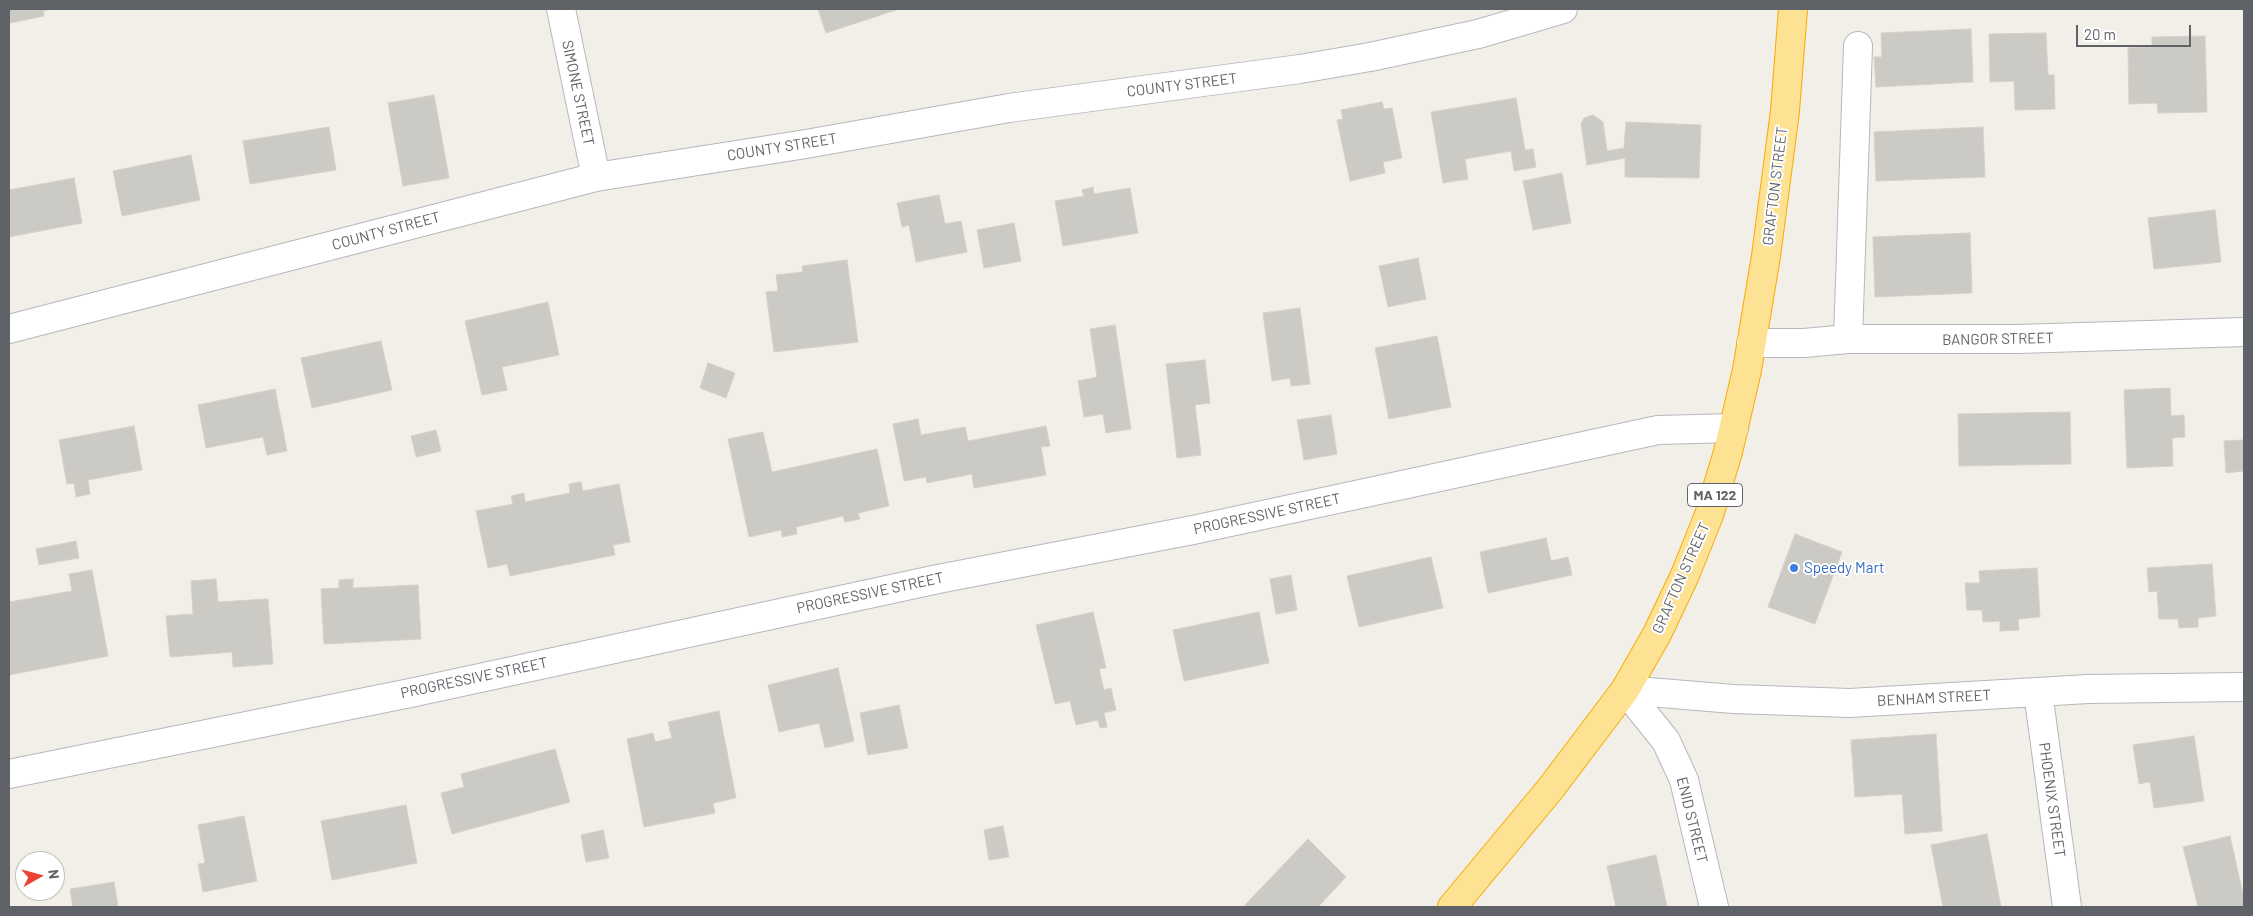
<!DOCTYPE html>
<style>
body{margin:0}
#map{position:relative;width:2253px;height:916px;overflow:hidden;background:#f1efe8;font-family:Barlow,sans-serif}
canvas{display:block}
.frame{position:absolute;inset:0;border:10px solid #5f6368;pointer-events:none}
.north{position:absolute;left:15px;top:851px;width:50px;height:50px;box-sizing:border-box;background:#fff;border:1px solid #bfc1c3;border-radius:50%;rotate:83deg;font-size:14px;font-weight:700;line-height:20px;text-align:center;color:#5f6368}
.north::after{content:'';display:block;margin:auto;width:18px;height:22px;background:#ea4335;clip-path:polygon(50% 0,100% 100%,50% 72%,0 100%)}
.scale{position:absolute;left:2076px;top:25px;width:115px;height:22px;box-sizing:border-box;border:2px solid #5f6368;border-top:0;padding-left:6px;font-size:15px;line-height:18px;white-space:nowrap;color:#5f6368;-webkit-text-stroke:4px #fff;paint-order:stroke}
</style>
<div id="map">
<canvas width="2253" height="916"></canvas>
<div class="frame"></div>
<div class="north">N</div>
<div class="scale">20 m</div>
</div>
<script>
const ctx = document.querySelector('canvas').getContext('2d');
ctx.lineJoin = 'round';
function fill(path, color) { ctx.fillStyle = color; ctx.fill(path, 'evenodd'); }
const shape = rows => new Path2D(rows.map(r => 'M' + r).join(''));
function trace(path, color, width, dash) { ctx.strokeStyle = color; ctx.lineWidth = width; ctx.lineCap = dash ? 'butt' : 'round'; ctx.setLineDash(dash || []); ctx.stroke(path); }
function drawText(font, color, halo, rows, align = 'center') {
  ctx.font = font + ' Barlow,sans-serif'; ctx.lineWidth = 4; ctx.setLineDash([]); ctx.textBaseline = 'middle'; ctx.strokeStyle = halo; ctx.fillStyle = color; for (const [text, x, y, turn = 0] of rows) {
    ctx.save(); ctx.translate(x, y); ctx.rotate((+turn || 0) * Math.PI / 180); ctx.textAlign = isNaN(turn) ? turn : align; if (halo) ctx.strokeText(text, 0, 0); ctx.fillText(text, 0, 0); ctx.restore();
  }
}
const building = shape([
 [9,9,52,9,43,11,44,16,10,23,9,9],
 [818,9,899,9,826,33,818,9],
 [1971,29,1973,82,1876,87,1874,57,1882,57,1881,33,1971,29],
 [2046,33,2048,75,2054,75,2055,109,2015,110,2014,81,1990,82,1989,34,2046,33],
 [2205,36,2207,112,2158,113,2157,103,2129,104,2128,48,2152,47,2152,37,2205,36],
 [434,95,449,178,403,186,388,103,434,95],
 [1516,98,1525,150,1533,149,1536,167,1514,171,1511,151,1465,159,1468,179,1443,183,1431,112,1516,98],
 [1382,102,1384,109,1392,108,1402,158,1383,162,1385,173,1350,181,1337,120,1343,119,1341,110,1382,102],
 [1593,115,1603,122,1607,151,1624,148,1626,122,1701,125,1699,178,1625,177,1625,158,1587,165,1581,124,1584,118,1593,115],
 [329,127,336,170,250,184,243,141,329,127],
 [1983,127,1985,177,1876,181,1874,132,1983,127],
 [191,155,200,200,122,216,113,171,191,155],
 [1562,173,1571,223,1533,230,1523,181,1562,173],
 [74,178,82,223,9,237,9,190,74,178],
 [1093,187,1094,194,1130,188,1138,233,1063,246,1055,201,1084,196,1082,190,1093,187],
 [939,195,945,224,961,221,967,252,916,262,909,225,902,227,897,203,939,195],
 [2215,210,2221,262,2154,269,2148,218,2215,210],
 [1014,223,1021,261,984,268,977,230,1014,223],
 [1970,233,1972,293,1875,297,1873,237,1970,233],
 [1418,258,1426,299,1388,307,1379,266,1418,258],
 [847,260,858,342,774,352,766,292,778,291,776,275,803,272,802,266,847,260],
 [548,302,559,355,502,367,507,390,482,395,465,321,548,302],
 [1300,308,1310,384,1291,386,1290,378,1272,381,1263,313,1300,308],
 [1115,325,1131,429,1106,433,1103,414,1084,417,1078,381,1097,377,1090,329,1115,325],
 [1437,336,1451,407,1389,419,1375,348,1437,336],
 [381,341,392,390,312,408,301,358,381,341],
 [1205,360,1210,403,1195,405,1201,455,1177,458,1166,364,1205,360],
 [708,363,735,373,726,398,700,388,708,363],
 [2170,388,2171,416,2184,415,2185,437,2172,438,2173,466,2127,468,2124,390,2170,388],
 [275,389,287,451,267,455,263,437,206,448,198,405,275,389],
 [2070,412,2071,464,1959,466,1958,414,2070,412],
 [1331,415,1337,454,1304,460,1297,420,1331,415],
 [918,419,921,435,965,427,968,441,1046,426,1050,446,1041,447,1046,475,974,488,972,474,927,483,926,477,904,481,893,424,918,419],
 [134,426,142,470,88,480,90,494,76,497,74,483,67,484,59,440,134,426],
 [436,430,441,451,416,457,411,436,436,430],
 [763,432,772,472,877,449,889,506,858,513,860,519,845,522,843,516,796,527,797,534,782,537,781,530,749,537,728,439,763,432],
 [2243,440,2244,471,2226,473,2224,441,2243,440],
 [581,482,583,491,619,484,630,542,613,545,615,555,510,576,507,564,488,568,476,511,513,504,511,496,524,493,525,502,570,493,569,484,581,482],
 [1795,534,1842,552,1815,624,1768,607,1795,534],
 [1546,538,1551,561,1568,557,1572,575,1488,593,1480,552,1546,538],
 [76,541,79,558,39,565,36,549,76,541],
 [1431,557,1443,608,1359,627,1347,576,1431,557],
 [2212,564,2216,616,2198,618,2198,627,2179,628,2178,619,2159,619,2157,591,2149,592,2147,568,2212,564],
 [2037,568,2040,617,2018,619,2019,630,2000,631,2000,621,1983,622,1982,610,1967,610,1965,583,1980,583,1979,571,2037,568],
 [92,570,108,656,9,675,9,602,72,591,69,574,92,570],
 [1291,575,1297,610,1276,614,1270,579,1291,575],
 [216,579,218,602,268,599,273,664,233,667,232,652,170,657,166,616,193,614,191,581,216,579],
 [353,579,353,588,418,585,421,639,324,644,321,589,339,588,339,580,353,579],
 [1093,612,1106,668,1099,669,1104,690,1111,688,1116,710,1104,713,1107,727,1100,728,1098,720,1076,725,1070,701,1055,704,1036,625,1093,612],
 [1259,612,1269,663,1184,681,1173,630,1259,612],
 [838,668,854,741,825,748,819,723,779,732,768,685,838,668],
 [899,705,908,748,868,755,860,713,899,705],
 [719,711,736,798,713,803,715,813,644,827,627,739,653,733,655,742,672,738,668,722,719,711],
 [1936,734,1942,831,1905,834,1902,794,1855,797,1851,740,1936,734],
 [2194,736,2204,801,2154,808,2150,782,2139,784,2133,745,2194,736],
 [555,749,570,802,452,834,441,793,464,787,461,774,555,749],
 [406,805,417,863,332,880,321,821,406,805],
 [244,816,257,881,203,892,198,864,205,863,198,825,244,816],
 [1003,826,1009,857,989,860,984,830,1003,826],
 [603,830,609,858,586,862,581,835,603,830],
 [1987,834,2001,907,1943,907,1931,845,1987,834],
 [2230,836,2244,899,2244,907,2198,907,2183,847,2230,836],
 [1308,839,1346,877,1318,907,1243,907,1308,839],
 [1656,855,1667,907,1616,907,1607,866,1656,855],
 [114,882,118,907,73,907,70,889,114,882]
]);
fill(building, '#cccac5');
trace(building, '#d6d1c6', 1);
const minor = shape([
 [561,9,596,177],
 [9,329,596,177,806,144,1009,108,1300,69,1370,57,1478,34,1563,9],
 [1848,339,1858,46],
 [1751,343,1804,343,1848,339,2018,339,2244,332],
 [1625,690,1733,699,1850,703,2088,689,2244,687],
 [1625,690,1666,741,1684,780,1714,907],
 [2038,692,2067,907],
 [9,774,415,692,938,579,1193,530,1658,430,1734,428]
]);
const highway = shape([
 [1452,907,1551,788,1625,690,1657,634,1685,575,1709,515,1728,452,1747,370,1766,256,1785,111,1793,9]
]);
trace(minor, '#b5b8bc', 30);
trace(highway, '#f9ab00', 30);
trace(minor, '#fff', 28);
trace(highway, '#fde293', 28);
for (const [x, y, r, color] of [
 [1794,568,5,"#3f7fe0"]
]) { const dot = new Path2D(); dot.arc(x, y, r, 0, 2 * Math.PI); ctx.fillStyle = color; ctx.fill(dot); trace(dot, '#fff', 2); }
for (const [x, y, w] of [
 [1715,495,55]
]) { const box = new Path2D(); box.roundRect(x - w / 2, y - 11.5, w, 23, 4); ctx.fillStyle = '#fff'; ctx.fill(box); trace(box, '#5f6368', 1); }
drawText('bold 14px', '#5f6368', null, [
 ["MA 122",1715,495]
]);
drawText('15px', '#5f6368', '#fff', [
 ["COUNTY STREET",1182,85,-7],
 ["SIMONE STREET",578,93,78],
 ["COUNTY STREET",782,147,-9],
 ["GRAFTON STREET",1775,186,-83],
 ["COUNTY STREET",386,231,-15],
 ["BANGOR STREET",1998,339,-1],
 ["PROGRESSIVE STREET",1267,514,-12],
 ["GRAFTON STREET",1681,578,-66],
 ["PROGRESSIVE STREET",870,593,-12],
 ["PROGRESSIVE STREET",474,678,-12],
 ["BENHAM STREET",1934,698,-3],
 ["PHOENIX STREET",2052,800,82],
 ["ENID STREET",1692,820,76]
]);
drawText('15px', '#366cbe', '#fff', [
 ["Speedy Mart",1804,568]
], 'left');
</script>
